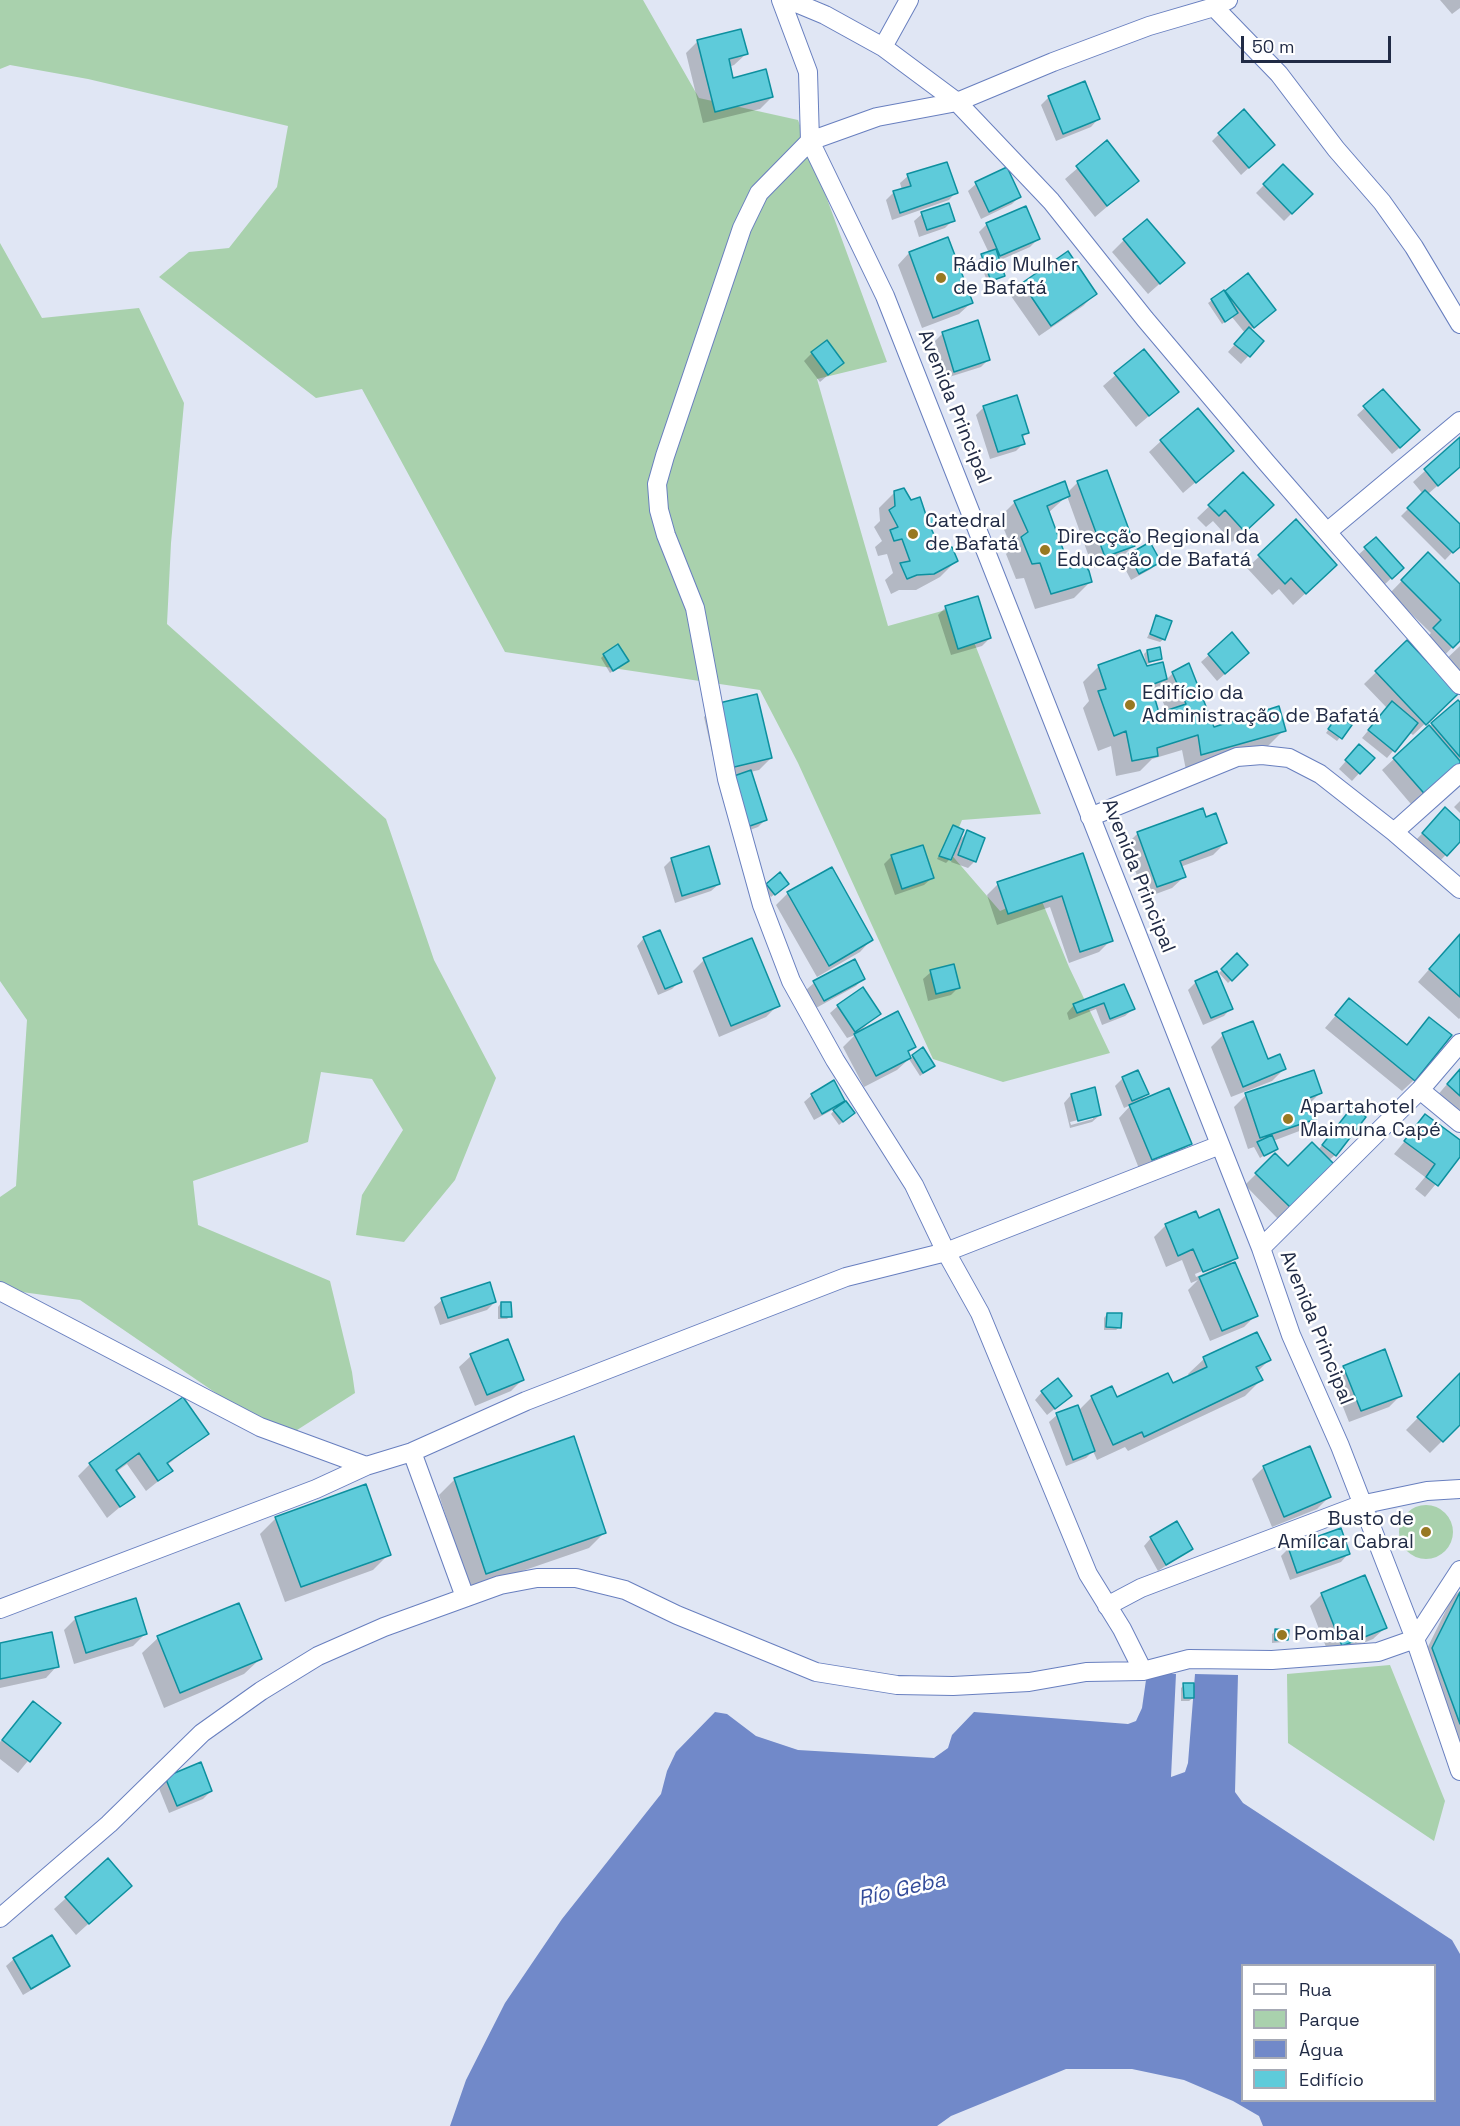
<!DOCTYPE html>
<meta charset="utf-8">
<style>
body{margin:0}
#map{position:relative;width:1460px;height:2126px;overflow:hidden;background:#e0e6f4;font-family:"Space Grotesk",sans-serif}
canvas{display:block}
.legend{position:absolute;left:1241px;top:1964px;width:195px;height:138px;box-sizing:border-box;background:#fff;border:2px solid #a6aab5;margin:0;padding:8px 10px;list-style:none;font-size:18px;color:#212b45}
.legend li{display:flex;align-items:center;gap:12px;height:30px}
.legend b{width:30px;border:2px solid #a6aab5}
.scale{position:absolute;left:1241px;top:36px;width:150px;height:27px;box-sizing:border-box;border:3px solid #212b45;border-top:0;padding-left:8px;font-size:18px;line-height:21px;white-space:nowrap;color:#212b45;-webkit-text-stroke:4px #fff;paint-order:stroke}
</style>
<div id="map">
<canvas width="1460" height="2126"></canvas>
<ul class="legend">
<li><b style="height:8px;background:#fff"></b>Rua</li>
<li><b style="height:16px;background:#a9d1ad"></b>Parque</li>
<li><b style="height:16px;background:#7189c9"></b>Água</li>
<li><b style="height:16px;background:#5ecbda"></b>Edifício</li>
</ul>
<div class="scale">50 m</div>
</div>
<script>
const ctx = document.querySelector('canvas').getContext('2d');
ctx.lineJoin = 'round';
function fill(path, color) { ctx.fillStyle = color; ctx.fill(path, 'evenodd'); }
const shape = rows => new Path2D(rows.map(r => 'M' + r).join(''));
function trace(path, color, width, dash) { ctx.strokeStyle = color; ctx.lineWidth = width; ctx.lineCap = dash ? 'butt' : 'round'; ctx.setLineDash(dash || []); ctx.stroke(path); }
function drawText(font, color, halo, rows, align = 'center') {
  ctx.font = font + ' "Space Grotesk",sans-serif'; ctx.lineWidth = 5; ctx.setLineDash([]); ctx.textBaseline = 'middle'; ctx.strokeStyle = halo; ctx.fillStyle = color; for (const [text, x, y, turn = 0] of rows) {
    ctx.save(); ctx.translate(x, y); ctx.rotate((+turn || 0) * Math.PI / 180); ctx.textAlign = isNaN(turn) ? turn : align; if (halo) ctx.strokeText(text, 0, 0); ctx.fillText(text, 0, 0); ctx.restore();
  }
}
fill(shape([
 [0,0,643,0,699,98,798,120,887,362,817,379,888,626,960,606,1041,814,962,820,949,852,1000,911,1039,894,1069,967,1110,1053,1003,1082,933,1059,798,763,760,690,505,652,362,389,316,398,159,277,189,252,229,248,277,187,288,126,88,79,10,65,0,69],
 [0,243,42,318,139,308,184,403,171,543,167,624,386,819,434,960,496,1078,455,1180,404,1242,356,1235,362,1195,403,1130,372,1079,321,1072,308,1142,193,1181,198,1225,330,1281,352,1372,355,1393,283,1439,80,1300,0,1289,0,1197,16,1186,27,1020,0,981],
 '1399 1532a27 27 0 1 1 54 0a27 27 0 1 1-54 0Z',
 [1390,1665,1445,1801,1434,1841,1288,1743,1287,1674]
]), '#a9d1ad');
fill(shape([
 [1147,1673,1176,1674,1171,1777,1185,1772,1188,1763,1195,1674,1238,1675,1235,1792,1243,1803,1452,1940,1460,1954,1460,2126,1263,2126,1259,2116,1233,2101,1184,2080,1132,2069,1066,2069,951,2116,937,2126,450,2126,466,2080,505,2003,562,1919,661,1794,667,1771,676,1752,715,1712,727,1714,756,1736,798,1750,934,1758,948,1748,952,1735,974,1712,1128,1724,1136,1721,1142,1708],
 [1242,1966,1434,1966,1434,2100,1242,2100]
]), '#7189c9');
fill(shape([
 [1440,0,1460,0,1460,8,1452,14],
 [698,41,746,54,734,65,729,67,732,80,772,97,760,109,703,123,686,53],
 [1049,97,1098,119,1091,127,1056,141,1041,105],
 [1219,134,1266,152,1241,175,1212,141],
 [1107,143,1137,181,1095,217,1065,179],
 [946,164,956,192,949,200,892,220,886,200,894,192,902,190,900,183,908,176],
 [1283,166,1311,194,1284,221,1256,193],
 [1007,169,1020,196,1012,204,981,219,968,191,976,184],
 [922,214,953,220,945,228,919,237,914,221],
 [987,224,1038,239,1030,247,998,261,1003,276,988,284,979,259,989,253,979,232],
 [947,239,971,303,959,314,922,328,898,265,909,253],
 [1124,240,1183,263,1148,294,1112,252],
 [1247,275,1267,317,1250,330,1262,341,1241,364,1228,352,1245,333,1232,317,1222,324,1208,303],
 [1023,284,1095,294,1083,306,1039,336,1011,296],
 [977,322,989,359,981,367,946,378,935,341,942,334],
 [1143,351,1177,392,1136,427,1103,386],
 [812,353,842,363,820,382,804,361],
 [1383,391,1411,438,1392,454,1357,415],
 [984,407,1028,432,1022,438,1024,443,1016,451,990,459,976,415],
 [1460,439,1460,466,1428,494,1460,526,1460,544,1445,560,1401,516,1423,494,1413,482],
 [1161,441,1232,451,1183,493,1149,452],
 [1243,474,1260,516,1232,542,1213,521,1206,527,1197,518],
 [1078,482,1133,546,1121,558,1093,568,1067,496,1048,513,1069,569,1090,582,1074,598,1035,609,1024,578,1016,579,1006,554,1012,548,999,518,1015,502,1067,493],
 [895,492,936,523,930,529,940,552,956,561,940,577,916,590,899,590,891,594,885,580,893,573,887,554,878,556,875,547,882,541,874,527,880,521,879,508],
 [1296,522,1324,576,1293,605,1279,589,1272,595,1247,568],
 [1376,539,1402,568,1383,586,1357,556],
 [1150,544,1159,562,1151,569,1131,580,1122,563],
 [1428,554,1460,586,1460,639,1441,659,1423,641,1431,633,1390,593],
 [946,607,990,638,982,646,951,655,938,615],
 [1157,617,1164,639,1160,642,1147,638],
 [1231,635,1240,660,1217,681,1201,662],
 [1407,642,1456,694,1413,735,1409,732,1387,758,1362,738,1387,708,1364,684],
 [1460,646,1460,683,1443,662],
 [1147,651,1160,659,1145,665,1146,668,1162,664,1166,680,1173,673,1213,728,1284,730,1268,746,1186,770,1182,750,1152,759,1140,771,1116,776,1111,746,1098,751,1083,708,1089,701,1083,682,1098,667,1139,652,1146,664,1144,654],
 [1157,687,1167,712,1158,715,1152,693],
 [604,655,624,664,610,673,601,658],
 [1460,704,1460,763,1416,810,1382,770,1432,724],
 [715,705,771,758,759,770,750,772,765,820,758,827,739,834,718,779,704,717],
 [1335,720,1350,725,1337,741,1326,733],
 [1352,754,1373,758,1352,781,1339,769],
 [1460,801,1460,813,1454,807],
 [1438,817,1460,823,1460,840,1438,863,1415,841],
 [1205,819,1225,843,1213,855,1180,867,1184,877,1172,888,1145,898,1126,845,1138,833],
 [954,827,958,842,967,832,975,861,968,868,951,862,954,855,946,863,937,859],
 [1082,855,1111,940,1099,952,1069,963,1050,907,997,925,987,895,998,884],
 [892,856,932,878,924,885,895,895,884,864],
 [672,859,719,884,711,891,675,903,664,867],
 [767,885,784,887,771,897,764,888],
 [788,893,871,940,860,952,817,977,776,905],
 [1460,934,1460,1018,1459,1019,1418,982],
 [644,938,680,981,672,989,658,995,637,946],
 [1237,955,1246,965,1228,983,1219,973],
 [704,960,778,1005,766,1017,719,1037,693,971],
 [931,972,959,987,951,995,928,1001,923,979],
 [863,978,856,986,816,1008,806,990,814,983],
 [1196,982,1231,1008,1224,1016,1203,1025,1188,990],
 [1124,986,1133,1009,1125,1016,1102,1025,1096,1009,1069,1020,1067,1013,1074,1005],
 [1349,1000,1405,1046,1429,1019,1414,1080,1402,1091,1325,1028],
 [838,1006,879,1013,857,1034,914,1047,907,1054,910,1059,923,1049,930,1069,920,1076,909,1059,897,1070,864,1087,843,1047,855,1035,847,1038,830,1013],
 [1223,1035,1267,1061,1284,1069,1272,1081,1231,1097,1211,1047],
 [1460,1069,1460,1117,1436,1097],
 [1123,1078,1147,1094,1139,1102,1190,1144,1178,1155,1140,1171,1119,1118,1131,1105,1124,1108,1115,1086],
 [1320,1093,1309,1104,1314,1119,1302,1130,1273,1141,1276,1148,1260,1158,1254,1147,1248,1149,1234,1107,1246,1095],
 [812,1095,843,1100,837,1107,850,1116,839,1125,831,1114,836,1108,814,1120,804,1102],
 [1071,1095,1100,1115,1092,1122,1070,1128,1064,1103],
 [1093,1116,1093,1119,1071,1125,1070,1122],
 [1353,1108,1335,1155,1328,1161,1332,1164,1278,1219,1245,1185,1275,1155,1288,1168,1318,1150],
 [1426,1116,1460,1142,1460,1155,1425,1197,1415,1189,1425,1177,1394,1154],
 [1198,1220,1236,1257,1227,1267,1256,1315,1244,1327,1210,1341,1188,1290,1198,1280,1191,1283,1182,1260,1166,1267,1154,1237,1166,1225],
 [1224,1262,1224,1265,1196,1277,1195,1274],
 [442,1300,495,1302,487,1310,440,1325,434,1307],
 [501,1303,510,1316,507,1319,498,1319,498,1307],
 [1107,1314,1120,1327,1116,1330,1104,1330,1104,1318],
 [471,1356,523,1379,511,1391,475,1406,459,1367],
 [1204,1359,1269,1360,1257,1372,1261,1380,1245,1396,1128,1451,1125,1447,1097,1460,1093,1451,1086,1458,1066,1466,1049,1422,1057,1415,1078,1411,1092,1397,1111,1388,1116,1399,1172,1385,1189,1377,1188,1374],
 [1344,1367,1401,1395,1389,1407,1349,1422,1332,1379],
 [1460,1375,1460,1423,1430,1453,1406,1430],
 [1042,1392,1062,1403,1047,1415,1035,1400],
 [207,1434,167,1465,171,1471,146,1491,127,1464,116,1472,133,1496,107,1518,78,1476,90,1464],
 [573,1438,605,1532,589,1548,470,1589,439,1495,454,1480],
 [1264,1467,1329,1497,1317,1509,1272,1527,1252,1479],
 [276,1518,389,1554,373,1570,285,1602,260,1534],
 [1151,1538,1191,1549,1158,1571,1144,1546],
 [1289,1548,1348,1554,1341,1562,1290,1580,1281,1556],
 [1460,1591,1460,1767,1421,1661,1452,1598],
 [1322,1594,1385,1628,1373,1639,1330,1657,1310,1606],
 [76,1618,145,1634,133,1646,74,1664,64,1630],
 [1276,1631,1287,1639,1283,1642,1272,1643,1272,1634],
 [158,1638,260,1659,244,1674,164,1708,142,1653],
 [0,1644,57,1666,46,1678,0,1688],
 [1184,1685,1193,1698,1189,1701,1181,1701,1181,1688],
 [33,1703,59,1723,18,1773,0,1759,0,1742],
 [166,1778,211,1791,203,1799,169,1813,158,1786],
 [108,1860,118,1897,76,1935,54,1909],
 [14,1959,68,1966,60,1973,23,1995,6,1966]
]), '#0003');
const building = shape([
 [741,29,748,54,729,59,733,78,766,69,773,97,715,112,697,40,741,29],
 [1085,81,1100,119,1063,134,1048,96,1085,81],
 [1244,109,1275,145,1249,168,1218,133,1244,109],
 [1107,140,1139,181,1107,206,1076,166,1107,140],
 [947,162,958,193,900,213,893,191,911,186,907,174,947,162],
 [1283,164,1313,194,1292,214,1263,184,1283,164],
 [1007,167,1021,197,989,212,975,182,1007,167],
 [949,203,955,221,927,230,921,212,949,203],
 [1026,206,1040,239,1000,256,986,223,1026,206],
 [1147,219,1185,263,1160,284,1123,239,1147,219],
 [948,237,973,303,933,318,909,252,948,237],
 [996,249,1005,276,991,281,981,254,996,249],
 [1068,251,1097,294,1051,326,1022,283,1068,251],
 [1248,273,1276,310,1254,328,1225,291,1248,273],
 [1224,290,1238,313,1225,322,1211,299,1224,290],
 [978,320,990,360,954,372,942,332,978,320],
 [1249,327,1264,341,1250,357,1234,344,1249,327],
 [827,340,844,363,828,375,811,352,827,340],
 [1144,349,1179,392,1149,416,1114,373,1144,349],
 [1383,389,1420,430,1400,448,1363,406,1383,389],
 [1017,395,1029,433,1022,435,1025,444,998,452,983,406,1017,395],
 [1198,408,1234,451,1196,483,1160,440,1198,408],
 [1460,437,1460,467,1438,486,1424,469,1460,437],
 [1107,470,1135,546,1105,557,1077,481,1107,470],
 [1243,472,1274,505,1245,532,1225,510,1219,516,1208,505,1243,472],
 [1065,481,1070,496,1047,506,1070,568,1084,563,1089,571,1092,582,1051,594,1040,563,1032,564,1021,537,1028,532,1014,501,1065,481],
 [904,488,911,500,920,497,926,515,933,513,938,523,930,526,941,550,952,547,958,561,934,574,917,575,907,579,900,563,910,561,902,539,894,541,890,530,898,527,889,510,895,506,894,491,904,488],
 [1425,490,1460,524,1460,547,1453,553,1407,508,1425,490],
 [1296,519,1337,565,1306,594,1291,578,1285,584,1258,555,1296,519],
 [1376,537,1404,568,1392,579,1364,547,1376,537],
 [1150,542,1161,562,1139,574,1129,554,1150,542],
 [1428,552,1460,584,1460,641,1453,648,1433,628,1441,620,1401,580,1428,552],
 [978,596,991,638,958,649,945,606,978,596],
 [1156,615,1172,621,1165,640,1150,634,1156,615],
 [1232,632,1249,653,1225,674,1208,654,1232,632],
 [1407,640,1458,694,1426,725,1375,671,1407,640],
 [618,644,629,661,613,671,603,654,618,644],
 [1160,647,1162,659,1149,662,1147,650,1160,647],
 [1140,650,1147,666,1163,662,1167,679,1151,685,1159,713,1186,704,1172,672,1189,663,1214,727,1279,706,1286,731,1201,755,1198,735,1157,748,1158,756,1132,761,1126,731,1114,736,1098,691,1106,689,1098,665,1140,650],
 [757,694,772,758,730,768,715,704,757,694],
 [1458,700,1460,702,1460,757,1431,723,1458,700],
 [1392,701,1418,723,1395,752,1368,730,1392,701],
 [1338,715,1352,725,1342,739,1328,729,1338,715],
 [1429,725,1460,761,1460,771,1429,799,1393,758,1429,725],
 [1359,744,1375,758,1360,774,1345,760,1359,744],
 [751,770,767,820,747,827,731,777,751,770],
 [1445,807,1460,821,1460,842,1447,856,1422,833,1445,807],
 [1203,808,1206,817,1216,813,1227,843,1180,861,1186,877,1157,887,1137,832,1203,808],
 [953,825,964,830,951,860,939,856,953,825],
 [967,830,985,838,976,862,958,855,967,830],
 [923,845,934,878,902,889,891,855,923,845],
 [709,846,720,884,682,896,671,858,709,846],
 [1083,853,1113,941,1080,952,1062,896,1008,914,997,882,1083,853],
 [832,867,873,940,829,966,787,892,832,867],
 [780,872,789,884,775,895,766,884,780,872],
 [660,930,682,982,665,989,643,937,660,930],
 [1460,934,1460,997,1429,969,1460,934],
 [752,938,780,1006,731,1026,703,958,752,938],
 [1237,953,1248,965,1232,981,1221,969,1237,953],
 [855,959,865,979,824,1001,813,981,855,959],
 [954,964,960,988,936,994,930,970,954,964],
 [1217,971,1233,1009,1211,1018,1195,981,1217,971],
 [1124,984,1135,1009,1110,1019,1104,1003,1077,1013,1073,1004,1124,984],
 [863,987,881,1014,855,1032,837,1005,863,987],
 [1349,998,1407,1045,1429,1017,1452,1035,1415,1081,1335,1015,1349,998],
 [898,1011,916,1047,908,1051,911,1058,876,1076,854,1034,898,1011],
 [1253,1021,1268,1059,1280,1054,1286,1069,1243,1087,1222,1033,1253,1021],
 [923,1047,935,1066,923,1073,912,1055,923,1047],
 [1460,1069,1460,1096,1447,1084,1460,1069],
 [1138,1070,1149,1094,1132,1101,1122,1077,1138,1070],
 [1314,1070,1322,1093,1309,1098,1316,1119,1260,1138,1245,1093,1314,1070],
 [834,1080,845,1101,822,1114,811,1094,834,1080],
 [1095,1087,1101,1115,1078,1121,1071,1094,1095,1087],
 [1169,1088,1192,1144,1152,1160,1129,1105,1169,1088],
 [846,1101,855,1113,843,1122,833,1110,846,1101],
 [1353,1106,1366,1117,1336,1156,1322,1145,1353,1106],
 [1425,1114,1460,1140,1460,1157,1438,1186,1426,1177,1435,1164,1404,1141,1425,1114],
 [1272,1135,1278,1149,1264,1156,1257,1142,1272,1135],
 [1312,1142,1334,1164,1291,1208,1255,1173,1275,1153,1288,1166,1312,1142],
 [1219,1209,1238,1258,1203,1272,1193,1249,1178,1256,1165,1224,1196,1211,1199,1218,1219,1209],
 [1235,1262,1258,1316,1222,1331,1199,1277,1235,1262],
 [490,1282,496,1302,448,1318,441,1298,490,1282],
 [501,1302,511,1302,512,1317,501,1317,501,1302],
 [1107,1313,1122,1313,1121,1328,1106,1327,1107,1313],
 [1257,1332,1271,1360,1256,1367,1263,1380,1144,1437,1142,1432,1113,1445,1091,1396,1112,1386,1117,1397,1168,1373,1173,1383,1207,1367,1203,1357,1257,1332],
 [508,1339,524,1380,487,1395,470,1354,508,1339],
 [1385,1349,1402,1396,1361,1411,1343,1366,1385,1349],
 [1460,1373,1460,1425,1443,1442,1417,1417,1460,1373],
 [1058,1378,1072,1396,1055,1409,1041,1391,1058,1378],
 [183,1397,209,1434,167,1463,173,1471,158,1481,139,1453,116,1470,135,1497,120,1507,89,1463,183,1397],
 [1078,1405,1095,1451,1073,1460,1056,1413,1078,1405],
 [574,1436,606,1533,486,1574,454,1478,574,1436],
 [1310,1446,1331,1497,1284,1517,1263,1466,1310,1446],
 [366,1484,391,1555,301,1587,275,1517,366,1484],
 [1177,1521,1193,1549,1166,1565,1150,1537,1177,1521],
 [1341,1528,1350,1554,1297,1573,1288,1547,1341,1528],
 [1365,1575,1387,1628,1342,1646,1321,1593,1365,1575],
 [1460,1592,1460,1724,1432,1648,1460,1592],
 [136,1598,147,1634,86,1653,75,1617,136,1598],
 [239,1603,262,1659,180,1693,157,1636,239,1603],
 [1275,1629,1289,1630,1288,1640,1275,1640,1275,1629],
 [52,1632,59,1667,0,1679,0,1643,52,1632],
 [1183,1683,1194,1683,1194,1698,1184,1698,1183,1683],
 [33,1701,61,1723,30,1762,2,1740,33,1701],
 [201,1762,212,1791,177,1806,165,1777,201,1762],
 [108,1858,132,1886,89,1924,65,1897,108,1858],
 [52,1935,70,1966,31,1989,13,1958,52,1935]
]);
fill(building, '#5ecbda');
trace(building, '#0d909f', 1.5);
const minor = shape([
 [781,0,808,72,810,141,885,296,1261,1248,1291,1335,1340,1446,1415,1639,1460,1771],
 [789,0,825,15,883,47,957,102,1051,201,1145,319,1266,462,1460,685],
 [1214,7,1279,74,1336,149,1382,202,1414,247,1460,324],
 [883,47,909,0],
 [1327,532,1460,421],
 [1090,817,1237,757,1262,755,1289,758,1320,774,1394,832,1460,889],
 [1394,832,1460,773],
 [1420,1090,1460,1123],
 [1261,1248,1420,1090,1460,1043],
 [0,1291,260,1427,366,1466],
 [412,1452,465,1597],
 [1107,1606,1141,1588,1360,1505,1427,1491,1460,1489],
 [0,1609,316,1489,366,1466,412,1452,526,1401,846,1277,946,1252,1220,1145],
 [1143,1671,1122,1629,1088,1574,980,1313,946,1252,914,1185,835,1060,791,981,762,905,727,779,695,608,666,535,659,510,657,484,665,456,742,228,759,193,810,141,877,117,957,102,1053,62,1149,26,1214,7,1228,0],
 [0,1918,109,1824,202,1733,261,1691,318,1656,384,1627,500,1585,537,1578,576,1578,625,1590,677,1615,816,1672,897,1685,953,1686,1029,1682,1086,1672,1143,1671,1189,1659,1272,1660,1378,1652,1415,1639,1460,1570]
]);
trace(minor, '#687fbf', 20);
trace(minor, '#fff', 18);
for (const [x, y, r, color] of [
 [941,278,6,"#987922"],
 [913,534,6,"#987922"],
 [1045,550,6,"#987922"],
 [1130,705,6,"#987922"],
 [1288,1119,6,"#987922"],
 [1426,1532,6,"#987922"],
 [1282,1635,6,"#987922"]
]) { const dot = new Path2D(); dot.arc(x, y, r, 0, 2 * Math.PI); ctx.fillStyle = color; ctx.fill(dot); trace(dot, '#fff', 2); }
drawText('20px', '#212b45', '#fff', [
 ["Rádio Mulher",953,266],
 ["de Bafatá",953,289],
 ["Catedral",925,522],
 ["de Bafatá",925,545],
 ["Direcção Regional da",1057,538],
 ["Educação de Bafatá",1057,561],
 ["Edifício da",1142,694],
 ["Administração de Bafatá",1142,717],
 ["Apartahotel",1300,1108],
 ["Maimuna Capé",1300,1131],
 ["Busto de",1414,1520,"right"],
 ["Amílcar Cabral",1414,1543,"right"],
 ["Pombal",1294,1635]
], 'left');
drawText('20px', '#212b45', '#fff', [
 ["Avenida Principal",954,407,68],
 ["Avenida Principal",1138,876,68],
 ["Avenida Principal",1316,1328,68]
]);
drawText('italic 21px', '#334b9a', '#fff', [
 ["Río Geba",902,1890,-13]
]);
</script>
